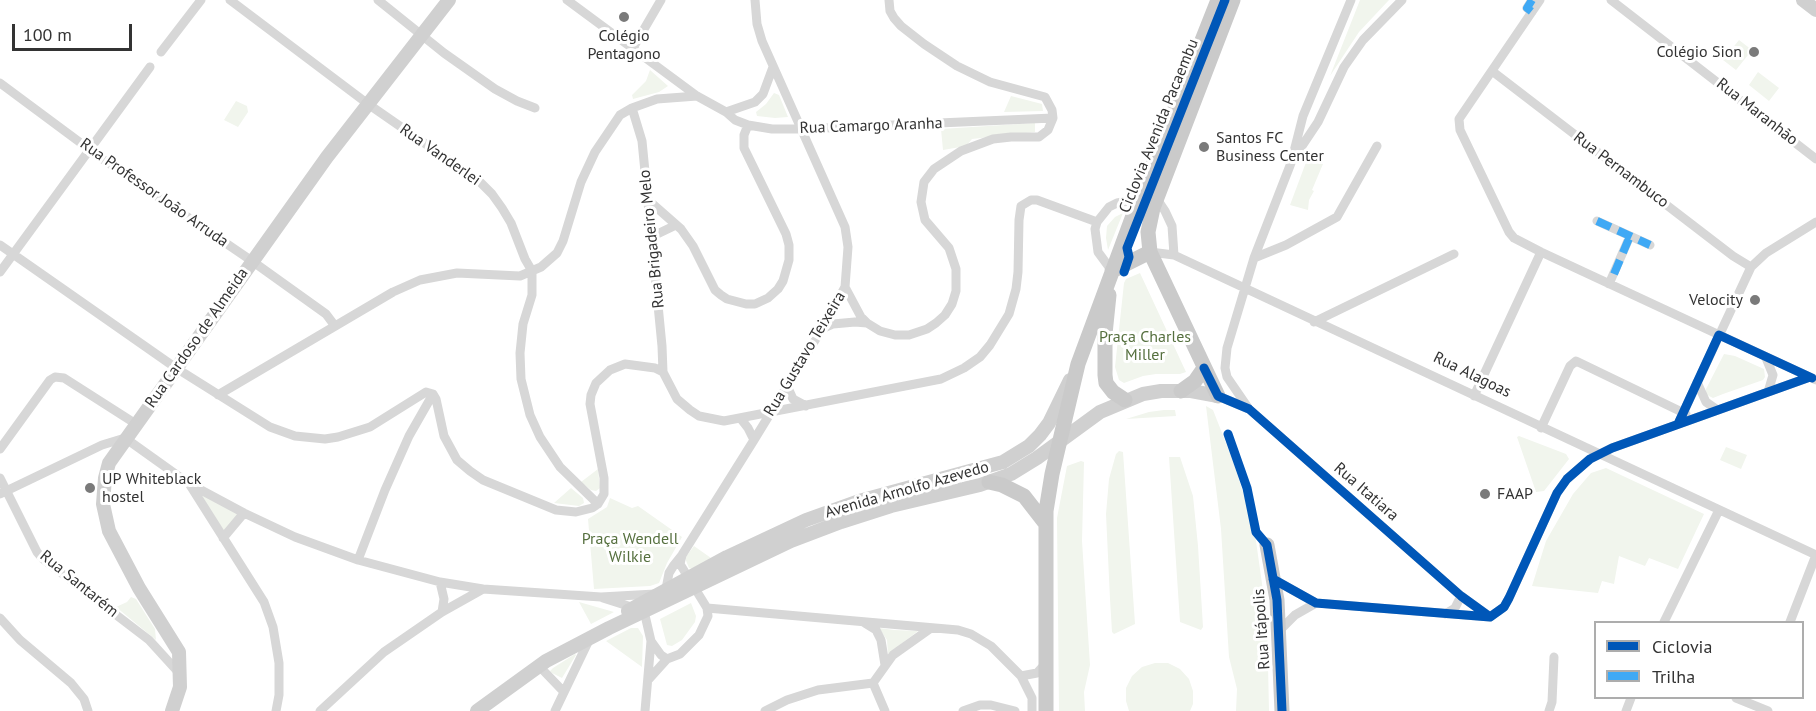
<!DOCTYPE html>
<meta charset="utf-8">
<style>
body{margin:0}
#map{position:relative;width:1816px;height:711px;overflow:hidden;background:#fff;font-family:"PT Sans",sans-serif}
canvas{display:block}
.legend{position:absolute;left:1594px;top:621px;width:210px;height:78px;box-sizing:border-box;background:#fff;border:2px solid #adadad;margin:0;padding:8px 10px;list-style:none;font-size:18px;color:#333}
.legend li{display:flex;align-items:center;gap:12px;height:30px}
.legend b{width:30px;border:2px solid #adadad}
.scale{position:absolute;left:12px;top:24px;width:120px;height:27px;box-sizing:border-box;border:3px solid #333;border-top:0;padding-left:8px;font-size:18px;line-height:21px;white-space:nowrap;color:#333;-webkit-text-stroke:4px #fff;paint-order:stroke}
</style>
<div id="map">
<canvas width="1816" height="711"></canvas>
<ul class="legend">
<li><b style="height:8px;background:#0057b8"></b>Ciclovia</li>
<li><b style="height:8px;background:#3fa9f5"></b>Trilha</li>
</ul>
<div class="scale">100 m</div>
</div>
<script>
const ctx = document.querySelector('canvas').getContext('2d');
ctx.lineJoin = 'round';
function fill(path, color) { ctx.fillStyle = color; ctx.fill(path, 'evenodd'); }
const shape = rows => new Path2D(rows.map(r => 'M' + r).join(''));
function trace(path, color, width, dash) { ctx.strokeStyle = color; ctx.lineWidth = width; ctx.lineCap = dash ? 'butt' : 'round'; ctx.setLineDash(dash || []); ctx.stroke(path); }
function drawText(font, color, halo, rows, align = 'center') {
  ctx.font = font + ' "PT Sans",sans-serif'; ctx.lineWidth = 6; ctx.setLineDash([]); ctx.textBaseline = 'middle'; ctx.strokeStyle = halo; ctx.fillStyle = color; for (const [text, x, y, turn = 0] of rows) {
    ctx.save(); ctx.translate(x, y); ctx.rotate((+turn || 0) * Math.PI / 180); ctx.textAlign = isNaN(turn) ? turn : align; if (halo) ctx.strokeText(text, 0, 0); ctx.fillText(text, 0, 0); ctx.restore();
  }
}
fill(shape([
 [1360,0,1389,0,1359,32,1330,76],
 [1739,40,1752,50,1736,70,1723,60],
 [650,70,668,86,659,92,633,99,632,95,646,81],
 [1758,72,1779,88,1769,101,1749,85],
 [774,93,779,95,788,117,775,118,757,116,756,112,766,104],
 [1011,96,1042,104,1043,111,1004,112],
 [236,101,247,106,248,112,238,127,224,120],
 [1035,123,1035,132,972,139,966,146,943,150,941,129],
 [1308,157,1323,164,1312,190,1314,191,1309,200,1308,210,1290,205],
 [1123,213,1108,250,1106,238,1107,226,1115,217],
 [1140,273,1186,372,1180,374,1156,374,1143,376,1124,383,1119,380,1115,367,1124,283,1126,279],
 [1724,354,1735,356,1764,369,1765,377,1763,380,1723,394,1713,398,1709,396,1706,394,1706,389],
 [1206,406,1213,410,1233,461,1247,505,1256,541,1267,619,1269,711,1236,711,1237,689,1229,657,1221,529],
 [1164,410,1175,410,1176,416,1126,419,1149,412],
 [1519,436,1566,454,1569,459,1544,491,1536,492,1517,437],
 [1726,447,1747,455,1741,469,1720,460],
 [1119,451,1123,452,1135,624,1114,634,1112,632,1110,599,1106,514,1109,479,1116,454],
 [1169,457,1180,457,1193,496,1198,546,1203,627,1201,630,1180,622],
 [1081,461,1084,462,1082,541,1090,665,1084,692,1085,711,1059,711,1057,518,1067,466],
 [1606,468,1704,514,1678,569,1649,558,1645,566,1619,556,1614,584,1602,581,1598,593,1532,586,1546,541,1573,494,1591,473],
 [598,469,600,488,596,491,591,490,581,482],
 [571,488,583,498,584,503,579,506,554,503],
 [198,492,238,514,224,532],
 [610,498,632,508,638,506,682,537,667,563,659,583,650,586,594,589,588,519,607,507],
 [694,546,711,558,693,569,689,568,685,558],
 [131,597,136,599,155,629,156,640,116,607,127,602],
 [579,602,614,612,591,624],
 [691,603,696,616,695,622,682,640,672,646,667,645,660,619],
 [631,628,638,628,643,636,642,667,606,641],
 [879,628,894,630,918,631,888,654,887,640],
 [575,654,576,655,562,678,552,673,550,671,553,668],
 [1155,663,1168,663,1180,669,1189,679,1193,691,1193,704,1190,711,1129,711,1126,701,1126,688,1132,676,1142,667]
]), '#f1f5ed');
trace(shape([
 [230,0,368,104,479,181,492,194,502,208,511,223,525,259,532,271,532,295,523,324,520,353,521,379,530,415,540,437,560,467,598,504],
 [378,0,444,53,495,89,517,101,535,108],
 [567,0,697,96,726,112,735,120,748,125,772,129,802,129,1053,118],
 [1532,0,1527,8,1532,12],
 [1540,0,1459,119,1460,130,1509,232,1514,238,1541,252,1816,380],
 [1611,0,1816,159],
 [633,48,661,0],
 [161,52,201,0],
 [1492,71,1733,256,1751,267],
 [0,83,101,158,252,261,326,314,335,326],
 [632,108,642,141,662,346,663,372],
 [726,112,755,102,763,94,773,67],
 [1296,155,1318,122,1344,67,1363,40,1402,0],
 [1157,199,1165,211,1172,226,1174,255],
 [648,200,681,229,693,246,715,290,721,295,727,299,746,304,755,304,768,298,778,289,783,281,789,260,789,245,786,234,744,148,744,135,748,125],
 [1597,221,1650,245],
 [651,237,676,225],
 [0,245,176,368,270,427,295,436,325,439,338,437,370,427,426,392,433,394,436,399,444,436,457,460,470,471,483,480,556,510,576,512,592,508,598,504,604,494,604,478,590,404,591,395,596,383,610,370,625,364,655,368,663,372,677,399,690,410,699,416,724,421,941,379,964,368,980,357,990,345,1009,314,1016,289,1018,272,1019,220,1021,206,1031,200,1037,200,1097,222],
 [1150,252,1174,255,1816,555],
 [1254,258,1286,245,1337,217,1377,146],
 [1112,271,1098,252,1095,229,1097,222,1109,207,1117,203,1128,201,1138,202],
 [0,272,150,67],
 [1609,284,1630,236],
 [845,287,861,317,867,323],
 [1314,322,1454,254],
 [822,329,833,324,855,322,867,323,880,331,895,335,909,335,927,329,936,323,945,315,952,304,956,291,956,269,949,248,925,220,921,202,924,182,934,169,961,151,993,139,1011,137,1039,137,1048,130,1053,118,1052,110,1045,97,990,82,957,66,924,44,901,26,894,18,890,11,889,0],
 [1766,358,1773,375,1768,392],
 [1697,382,1706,402,1716,409],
 [787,386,793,399,806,406],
 [218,395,393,292,420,280,457,273,520,276,541,267,557,253,563,241,581,182,595,152,620,115,632,108,657,99,697,96],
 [1218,396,1249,409,1461,596,1490,617],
 [1474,396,1541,252],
 [1249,409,1227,377,1225,368,1227,348,1254,258,1291,163,1303,116,1351,0],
 [741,419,748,428,754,440],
 [1678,424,1751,267,1766,253,1816,222],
 [1541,428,1570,366,1576,361,1686,414],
 [0,449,50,380,55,377,64,378,136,424],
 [0,478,37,552,43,559,149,640,180,674],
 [190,485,264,602,273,627,279,663,279,695,276,711],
 [0,494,102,445,125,438,188,483,244,513,295,537,358,560,440,582,483,589,601,597,655,594],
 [223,538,244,513],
 [358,560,385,490,409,436,433,394],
 [1273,579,1316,603,1490,617,1504,607,1509,598,1557,493,1567,479,1590,459,1612,448,1810,377],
 [440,582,444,599,442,612],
 [666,589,669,573,674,565,682,555,754,440,822,329,845,287,848,247,845,227,762,41,757,24,755,0],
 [603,598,644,611,651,641,661,655,667,659,680,654,699,635,708,616,707,608,680,564,682,555],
 [707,608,958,630,971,634,991,646,1021,676,1032,698,1032,711],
 [1445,614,1455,608,1461,596],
 [0,618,20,640,71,683,84,699,88,711],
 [863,622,876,630,881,640,885,665],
 [1664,622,1719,510],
 [1790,622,1816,555],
 [1278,632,1295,615,1316,603],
 [539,666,563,691],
 [1021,676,1037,673,1046,663],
 [649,679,667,659],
 [873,683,885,711],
 [1736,698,1768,711],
 [320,711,384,652,442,612,483,589],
 [555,711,590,638],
 [645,711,651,641],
 [765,711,787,700,818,690,873,683,893,655,931,628],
 [963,711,980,705,991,705,1015,711],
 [1549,711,1552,702,1554,657],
 [1626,711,1631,698]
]), '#d7d7d7', 9);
trace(shape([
 [1803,0,1816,10],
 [628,611,727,557,806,520,859,501,1003,462,1029,446,1040,435,1049,423,1070,380],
 [172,711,180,687,179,652,139,588,109,531,103,504,105,478,109,463,327,157,449,0],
 [477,711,546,661,609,628,791,541,841,522,891,506,980,485,1011,474,1037,458,1100,412,1143,394,1161,391,1191,391,1218,396]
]), '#d0d0d0', 14);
trace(shape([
 [1112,271,1150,252],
 [1109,295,1105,334,1105,375,1106,383,1113,392,1125,400],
 [1181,391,1195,381,1204,368],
 [1218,396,1150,252,1148,232,1153,208,1233,0],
 [989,482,1002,485,1024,496,1045,523],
 [1267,545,1277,600,1282,711],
 [1046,711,1046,511,1052,474,1078,364,1138,202,1218,0]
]), '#cacaca', 15);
trace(shape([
 [1532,0,1527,8,1532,12],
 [1597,221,1650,245],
 [1614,274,1630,236]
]), '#3fa9f5', 8, [15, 8]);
trace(shape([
 [1124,272,1129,257,1127,248,1225,0],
 [1204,368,1218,396,1249,409,1461,596,1490,617],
 [1678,424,1719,335,1812,378],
 [1228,434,1247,488,1256,532,1267,545,1277,600,1282,711],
 [1273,579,1316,603,1490,617,1504,607,1509,598,1557,493,1567,479,1590,459,1612,448,1810,377]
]), '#0057b8', 9);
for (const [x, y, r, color] of [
 [624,17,6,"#7a7a7a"],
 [1754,52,6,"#7a7a7a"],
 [1204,147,6,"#7a7a7a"],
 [1755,300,6,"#7a7a7a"],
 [90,488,6,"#7a7a7a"],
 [1485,494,6,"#7a7a7a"]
]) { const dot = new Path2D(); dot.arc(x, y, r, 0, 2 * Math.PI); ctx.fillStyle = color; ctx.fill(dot); trace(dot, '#fff', 2); }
drawText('16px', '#333', '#fff', [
 ["Colégio",624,36,"center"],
 ["Pentagono",624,54,"center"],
 ["Colégio Sion",1742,52,"right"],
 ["Santos FC",1216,138],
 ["Business Center",1216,156],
 ["Velocity",1743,300,"right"],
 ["UP Whiteblack",102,479],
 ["hostel",102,497],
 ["FAAP",1497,494]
], 'left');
drawText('16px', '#333', '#fff', [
 ["Rua Maranhão",1757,112,38],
 ["Rua Camargo Aranha",871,126,-2],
 ["Ciclovia Avenida Pacaembu",1159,126,-68],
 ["Rua Vanderlei",440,155,35],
 ["Rua Pernambuco",1621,170,37],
 ["Rua Professor João Arruda",154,193,35],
 ["Rua Brigadeiro Melo",652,239,-96],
 ["Rua Cardoso de Almeida",197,338,-55],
 ["Rua Gustavo Teixeira",805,354,-59],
 ["Rua Alagoas",1472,375,26],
 ["Avenida Arnolfo Azevedo",907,490,-16],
 ["Rua Itatiara",1366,492,41],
 ["Rua Santarém",79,584,39],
 ["Rua Itápolis",1262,629,-94]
]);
drawText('16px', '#56703f', '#fff', [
 ["Praça Charles",1145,337],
 ["Miller",1145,355],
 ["Praça Wendell",630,539],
 ["Wilkie",630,557]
]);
</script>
